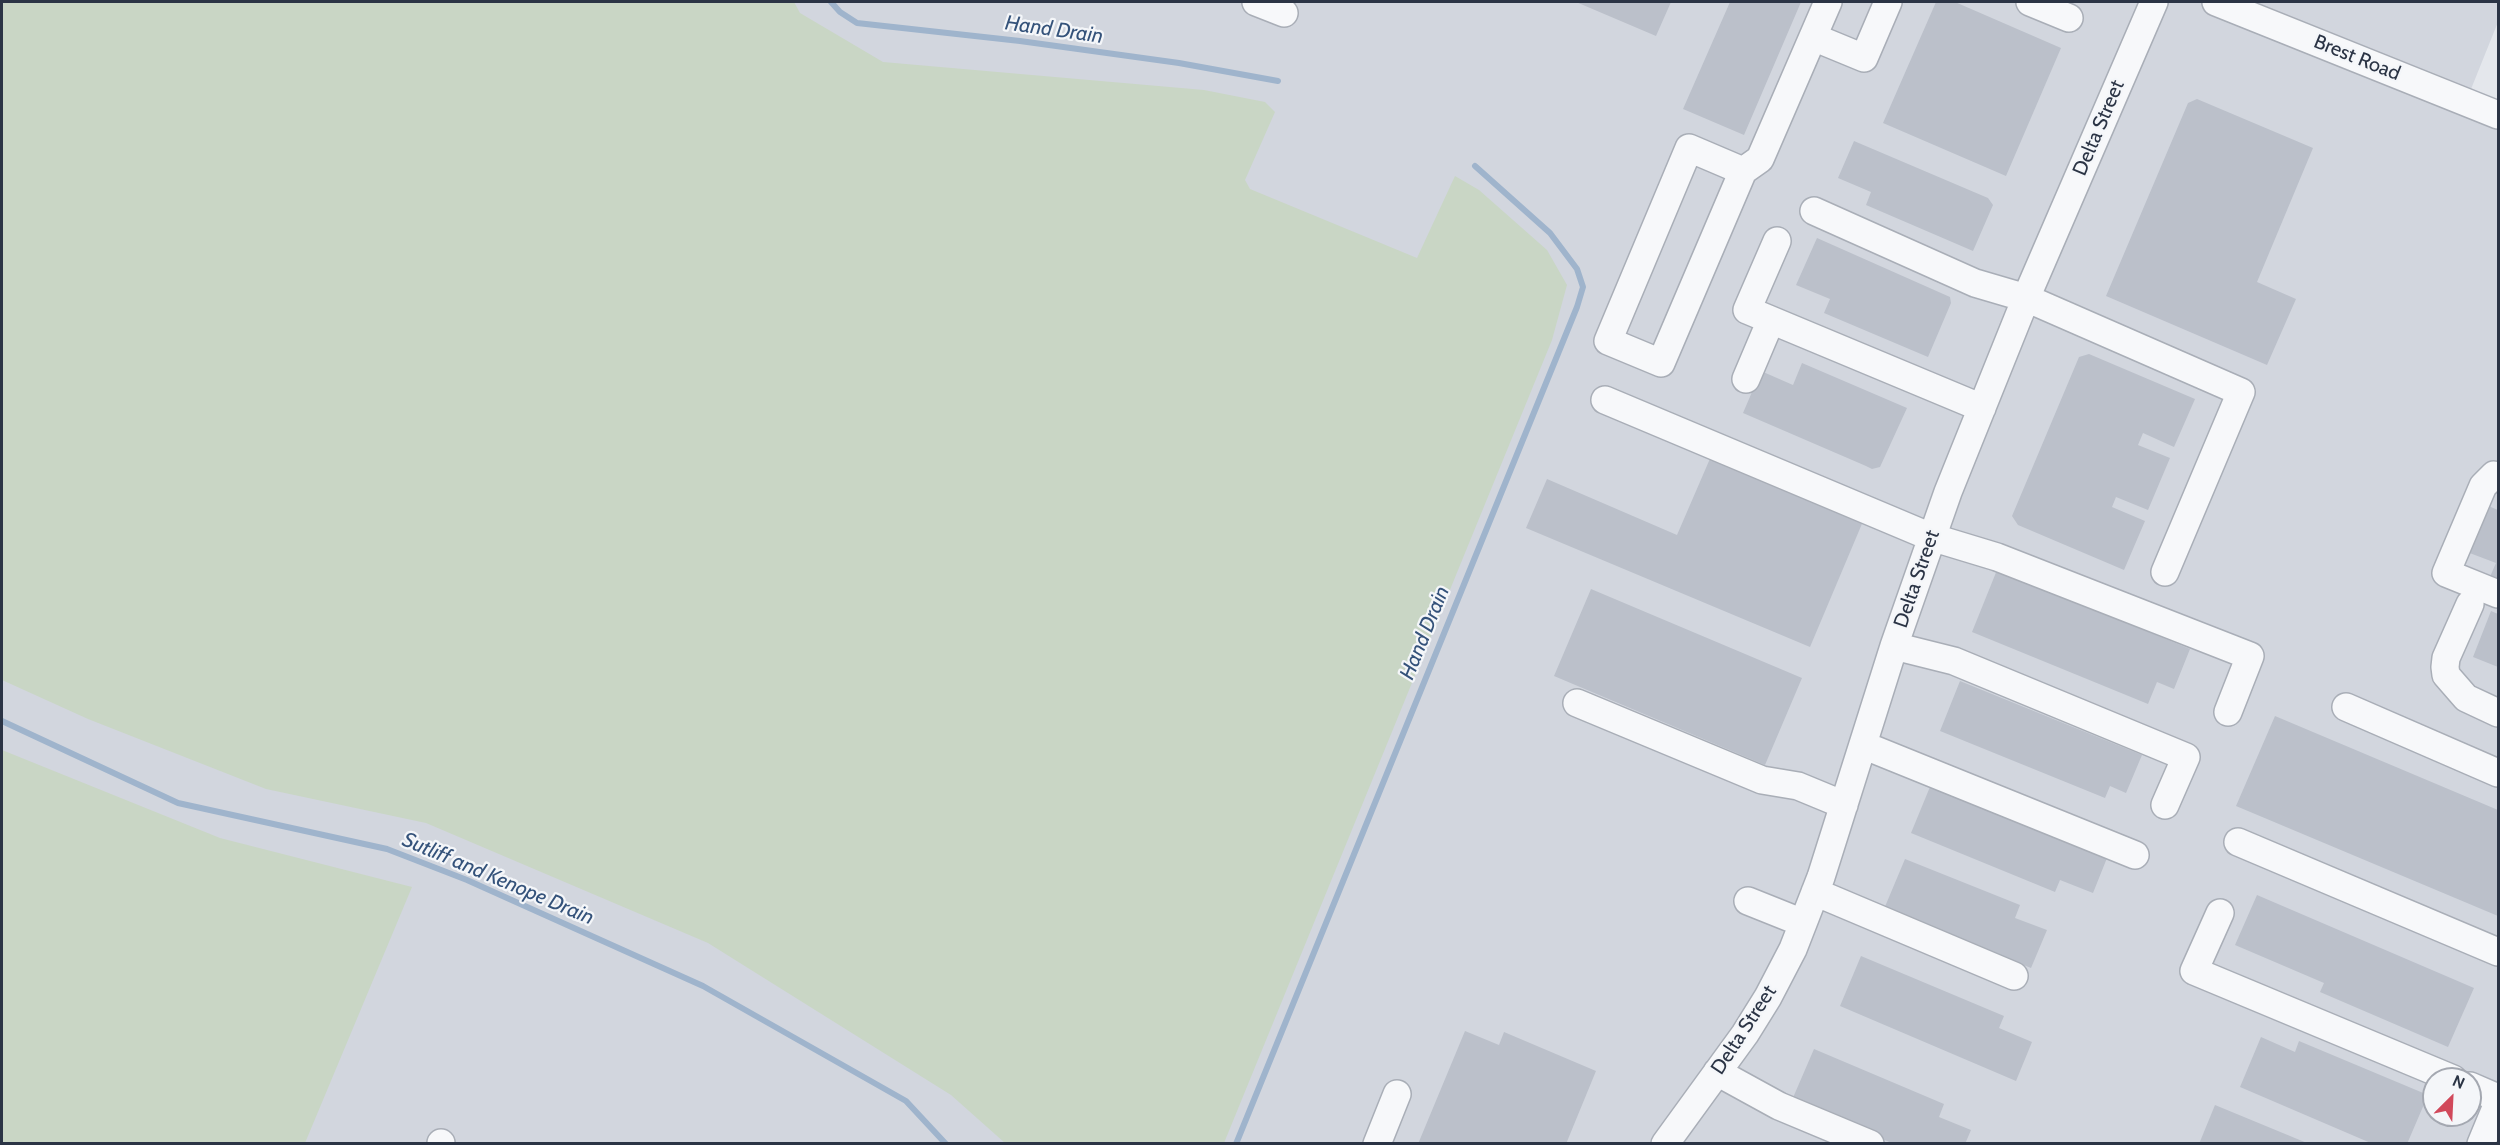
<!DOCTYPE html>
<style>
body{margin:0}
#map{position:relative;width:2500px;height:1145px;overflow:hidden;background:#e4e7ec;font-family:Cabin,sans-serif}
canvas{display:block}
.frame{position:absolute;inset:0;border:3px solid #2b3445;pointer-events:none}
.north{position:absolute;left:2422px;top:1067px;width:60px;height:60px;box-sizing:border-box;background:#f4f6f9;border:2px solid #a4a8b1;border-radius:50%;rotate:24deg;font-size:16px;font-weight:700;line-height:24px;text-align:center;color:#2b3445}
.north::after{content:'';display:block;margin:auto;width:21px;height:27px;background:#d1495b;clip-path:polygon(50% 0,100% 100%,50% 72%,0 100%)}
</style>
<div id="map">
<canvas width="2500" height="1145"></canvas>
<div class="frame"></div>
<div class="north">N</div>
</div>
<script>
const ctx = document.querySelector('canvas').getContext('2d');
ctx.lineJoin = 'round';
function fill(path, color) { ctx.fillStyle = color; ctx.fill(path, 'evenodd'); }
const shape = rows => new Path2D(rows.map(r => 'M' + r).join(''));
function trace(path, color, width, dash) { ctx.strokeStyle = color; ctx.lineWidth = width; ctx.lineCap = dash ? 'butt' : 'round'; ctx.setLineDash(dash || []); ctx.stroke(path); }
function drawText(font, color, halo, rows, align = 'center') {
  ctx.font = font + ' Cabin,sans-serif'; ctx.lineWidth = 4.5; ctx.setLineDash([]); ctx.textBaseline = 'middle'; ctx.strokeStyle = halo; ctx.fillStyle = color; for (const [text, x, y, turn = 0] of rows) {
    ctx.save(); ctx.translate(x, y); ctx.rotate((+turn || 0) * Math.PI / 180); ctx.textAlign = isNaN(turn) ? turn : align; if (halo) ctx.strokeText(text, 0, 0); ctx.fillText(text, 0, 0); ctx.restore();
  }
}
fill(shape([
 [2,2,2498,2,2498,22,2463,109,2498,123,2498,1143,2,1144],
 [2434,1079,2470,1079,2470,1115,2434,1115]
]), '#d2d6de');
fill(shape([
 [2,2,794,2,800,13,883,62,1204,90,1265,102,1275,112,1245,180,1250,189,1417,258,1455,176,1479,190,1547,250,1567,285,1552,340,1224,1143,1005,1143,951,1095,708,943,426,823,266,789,88,719,2,680],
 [2,750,220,838,412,887,305,1143,2,1143]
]), '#c9d6c5');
trace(shape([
 [831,2,840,12,857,23,1020,41,1179,63,1278,81],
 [2,721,178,803,387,849,467,880,703,986,906,1101,946,1144],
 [1236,1144,1577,307,1583,287,1577,269,1550,233,1475,166]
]), '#9fb4cc', 6);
fill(shape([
 [1576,2,1671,2,1656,36],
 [1730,2,1801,2,1744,135,1683,109],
 [1936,2,1955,2,2061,48,2006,176,1883,123],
 [2197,99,2313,148,2257,282,2296,299,2267,365,2106,296,2188,103],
 [1854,141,1988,198,1993,205,1973,251,1866,205,1871,192,1838,178],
 [1817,238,1950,297,1951,303,1928,357,1824,313,1830,299,1796,285],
 [2089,354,2195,399,2174,447,2143,433,2138,445,2170,458,2148,510,2116,497,2112,507,2145,521,2124,570,2018,525,2012,516,2079,357],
 [1802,363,1907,408,1880,467,1872,469,1866,466,1743,413,1761,371,1793,385],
 [1712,454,1864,519,1810,647,1526,528,1547,479,1677,535],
 [2486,505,2498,510,2498,591,2486,586,2496,563,2467,552],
 [1997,570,2190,649,2174,689,2157,682,2148,704,1972,632],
 [1591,589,1802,678,1765,765,1554,676],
 [2491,611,2498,614,2498,667,2473,657],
 [1960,681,2142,755,2126,793,2110,786,2105,798,1940,731],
 [2275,716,2498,810,2498,916,2236,806],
 [1932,782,2109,853,2093,893,2060,880,2055,892,1911,833],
 [1905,859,2020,905,2015,918,2047,930,2031,968,1884,909],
 [2257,895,2474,988,2448,1047,2320,992,2324,983,2235,945],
 [1861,956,2004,1016,1999,1028,2032,1042,2016,1081,1840,1006],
 [1465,1031,1499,1045,1504,1032,1596,1071,1566,1144,1418,1144],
 [2261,1037,2295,1052,2299,1041,2428,1095,2407,1144,2373,1144,2240,1087],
 [1814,1049,1944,1104,1939,1117,1971,1130,1965,1144,1894,1144,1792,1100],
 [2215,1105,2307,1143,2307,1144,2199,1144]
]), '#bbc0ca');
const minor = shape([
 [1256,2,1284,13],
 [2030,2,2069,18],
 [2216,2,2498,115],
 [1813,37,1864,58,1888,2],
 [1743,171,1689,148,1608,341,1661,363,1743,171,1760,159,1828,2],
 [1814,211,1975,283,2026,298,2241,392,2165,572],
 [1777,241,1747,310,1982,408],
 [1746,379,1771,320],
 [1605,400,1931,537,1997,557,2250,656,2228,712],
 [2498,476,2494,475,2483,486,2446,573,2498,594],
 [2470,604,2446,658,2445,667,2446,675,2466,698,2498,713],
 [1894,646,1954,661,2186,757,2165,805],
 [1577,703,1762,780,1798,786,1844,805],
 [2346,707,2498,773],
 [1863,745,2135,855],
 [2238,842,2498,952],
 [1815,892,2014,976],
 [1748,901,1803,923],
 [2220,913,2194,971,2453,1079],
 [1717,1072,1779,1106,1870,1144],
 [2470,1086,2498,1098],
 [441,1144,441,1143],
 [1377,1144,1397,1094],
 [1665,1144,1745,1034,1768,997,1793,949,1821,877,1894,646,1948,492,2026,298,2154,2],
 [2481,1144,2498,1103]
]);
trace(minor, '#a9aeb7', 30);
trace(minor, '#f7f8fa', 27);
drawText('20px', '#2b3445', '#f4f6f9', [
 ["Brest Road",2357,58,22],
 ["Delta Street",2099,128,-67],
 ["Delta Street",1917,579,-71],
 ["Delta Street",1744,1030,-57]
]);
drawText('italic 21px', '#34527a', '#f4f6f9', [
 ["Hand Drain",1054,30,8],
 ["Hand Drain",1425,633,-68],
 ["Sutliff and Kenope Drain",498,879,23]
]);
</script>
